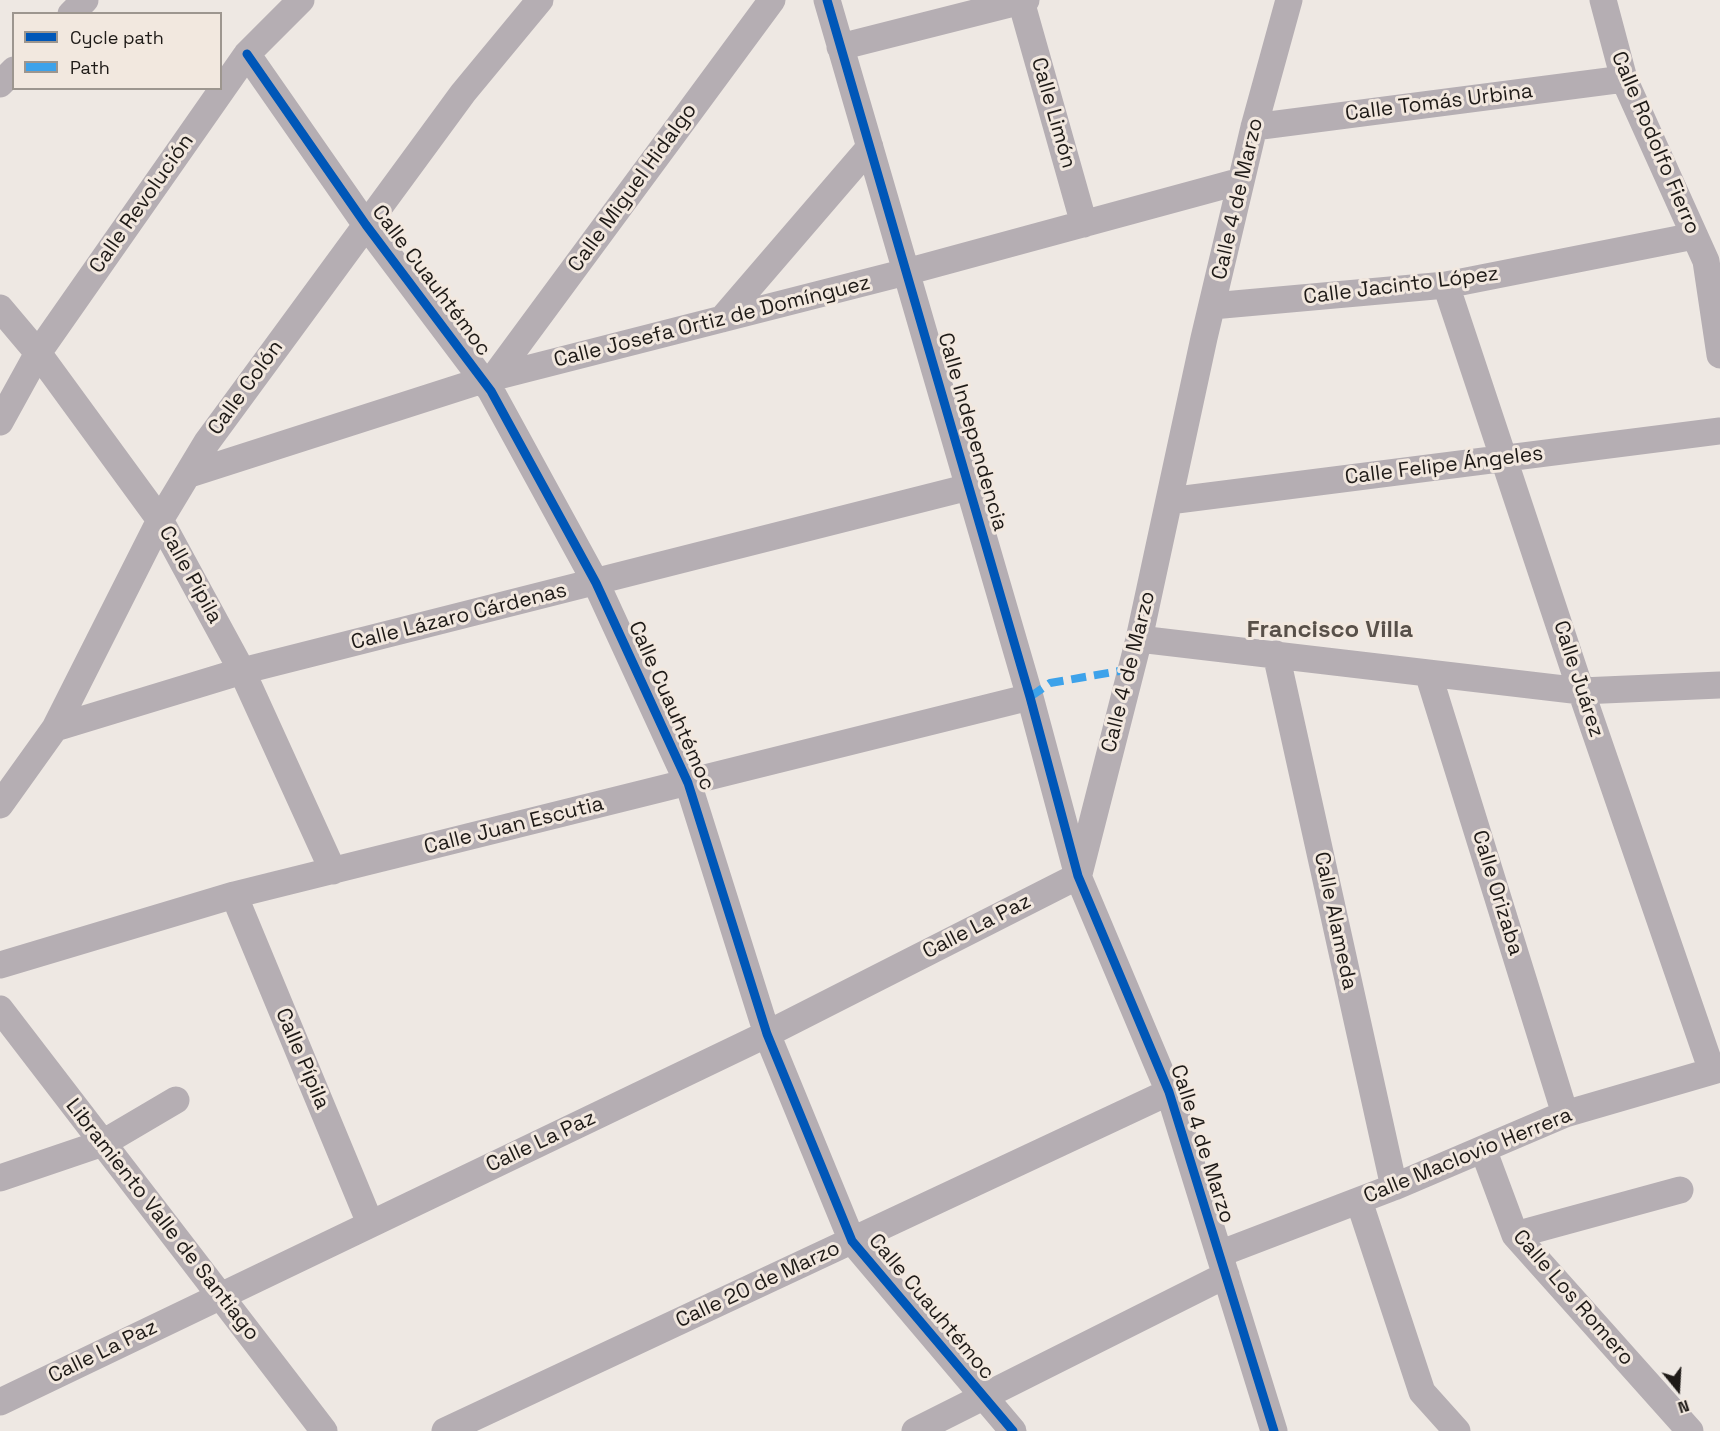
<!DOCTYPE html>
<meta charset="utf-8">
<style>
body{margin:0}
#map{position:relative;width:1720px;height:1431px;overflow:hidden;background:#eee8e3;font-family:"Space Grotesk",sans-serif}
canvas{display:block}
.legend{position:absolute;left:12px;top:12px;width:210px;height:78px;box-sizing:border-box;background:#f2e8df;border:2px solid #9d968f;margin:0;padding:8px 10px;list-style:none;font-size:18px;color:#1e1a17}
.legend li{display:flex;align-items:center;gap:12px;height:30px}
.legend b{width:30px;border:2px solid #9d968f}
.north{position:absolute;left:1648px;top:1359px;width:60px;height:60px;-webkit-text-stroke:4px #f2e8df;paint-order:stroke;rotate:162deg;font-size:16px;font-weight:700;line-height:24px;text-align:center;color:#1e1a17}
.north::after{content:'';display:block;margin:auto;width:21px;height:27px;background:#1e1a17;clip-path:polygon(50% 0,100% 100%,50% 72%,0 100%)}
</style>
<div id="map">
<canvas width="1720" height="1431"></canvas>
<ul class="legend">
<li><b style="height:8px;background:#0057b8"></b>Cycle path</li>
<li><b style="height:8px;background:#3da2ea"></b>Path</li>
</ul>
<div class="north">N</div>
</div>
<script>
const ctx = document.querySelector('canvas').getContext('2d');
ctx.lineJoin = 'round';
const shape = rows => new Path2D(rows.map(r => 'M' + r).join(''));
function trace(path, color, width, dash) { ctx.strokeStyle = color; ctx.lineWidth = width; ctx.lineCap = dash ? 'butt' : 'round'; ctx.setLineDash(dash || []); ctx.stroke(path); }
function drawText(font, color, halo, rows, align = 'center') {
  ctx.font = font + ' "Space Grotesk",sans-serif'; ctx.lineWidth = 6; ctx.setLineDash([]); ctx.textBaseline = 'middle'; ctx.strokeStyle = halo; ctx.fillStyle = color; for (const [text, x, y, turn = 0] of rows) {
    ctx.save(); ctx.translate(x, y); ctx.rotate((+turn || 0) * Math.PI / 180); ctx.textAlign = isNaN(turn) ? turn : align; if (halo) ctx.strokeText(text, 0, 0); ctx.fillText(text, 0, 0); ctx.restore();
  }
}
trace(shape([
 [827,0,1030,697,1078,876,1169,1092,1274,1431],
 [1603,0,1624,79,1706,261,1720,355],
 [1021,1,1084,224],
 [71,14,85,0],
 [840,47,1026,0],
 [247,54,366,225,491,391,596,583,688,783,767,1034,852,1241,1013,1431],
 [0,84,14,70],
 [1254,127,1624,79],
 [1446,285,1581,691,1712,1071],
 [1212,306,1446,285,1694,236],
 [0,308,38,353,160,520,242,671,333,871],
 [722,319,870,147],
 [494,377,772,0],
 [0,422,38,353,247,54,301,0],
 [187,475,483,380,906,272,1241,181],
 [1169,501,1720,431],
 [1139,639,1581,691,1720,685],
 [1276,654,1394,1187],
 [1428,673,1565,1114],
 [55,728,242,671,969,487],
 [0,805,55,728,160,520,207,442,463,93,540,0],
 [1079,874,1139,639,1204,338,1254,127,1289,0],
 [234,895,370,1223],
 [0,965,234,895,1030,697],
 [0,1009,324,1431],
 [1483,1149,1515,1235,1690,1431],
 [0,1178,103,1143,176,1100],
 [1359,1201,1422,1392,1457,1431],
 [1515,1235,1680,1190],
 [1219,1254,1394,1187,1565,1114,1720,1069],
 [0,1402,767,1034,1078,876],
 [445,1431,1169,1092],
 [915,1431,1226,1275]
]), '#b5aeb3', 27);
trace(shape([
 [1030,697,1050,683,1131,669]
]), '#3da2ea', 8, [15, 8]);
trace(shape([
 [827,0,1030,697,1078,876,1169,1092,1274,1431],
 [247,54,366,225,491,391,596,583,688,783,767,1034,852,1241,1013,1431]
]), '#0057b8', 9);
drawText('21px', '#1e1a17', '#f2e8df', [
 ["Calle Tomás Urbina",1439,103,-7],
 ["Calle Limón",1053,113,74],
 ["Calle Rodolfo Fierro",1655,143,67],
 ["Calle Miguel Hidalgo",633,188,-54],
 ["Calle 4 de Marzo",1238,199,-77],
 ["Calle Revolución",142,204,-55],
 ["Calle Cuauhtémoc",431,281,53],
 ["Calle Jacinto López",1401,286,-7],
 ["Calle Josefa Ortiz de Domínguez",712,322,-14],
 ["Calle Colón",246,388,-54],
 ["Calle Independencia",972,432,74],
 ["Calle Felipe Ángeles",1444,466,-7],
 ["Calle Pípila",190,575,61],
 ["Calle Lázaro Cárdenas",459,617,-14],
 ["Calle 4 de Marzo",1129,672,-76],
 ["Calle Juárez",1578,679,72],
 ["Calle Cuauhtémoc",671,706,66],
 ["Calle Juan Escutia",514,826,-14],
 ["Calle Orizaba",1497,893,73],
 ["Calle Alameda",1335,921,78],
 ["Calle La Paz",977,927,-27],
 ["Calle Pípila",302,1059,67],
 ["Calle La Paz",541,1142,-25],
 ["Calle 4 de Marzo",1202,1144,72],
 ["Calle Maclovio Herrera",1468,1156,-22],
 ["Libramiento Valle de Santiago",162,1220,52],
 ["Calle 20 de Marzo",758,1285,-25],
 ["Calle Los Romero",1573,1298,49],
 ["Calle Cuauhtémoc",931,1307,50],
 ["Calle La Paz",103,1352,-26]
]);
drawText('bold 24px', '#585049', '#f2e8df', [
 ["Francisco Villa",1330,630]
]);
</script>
